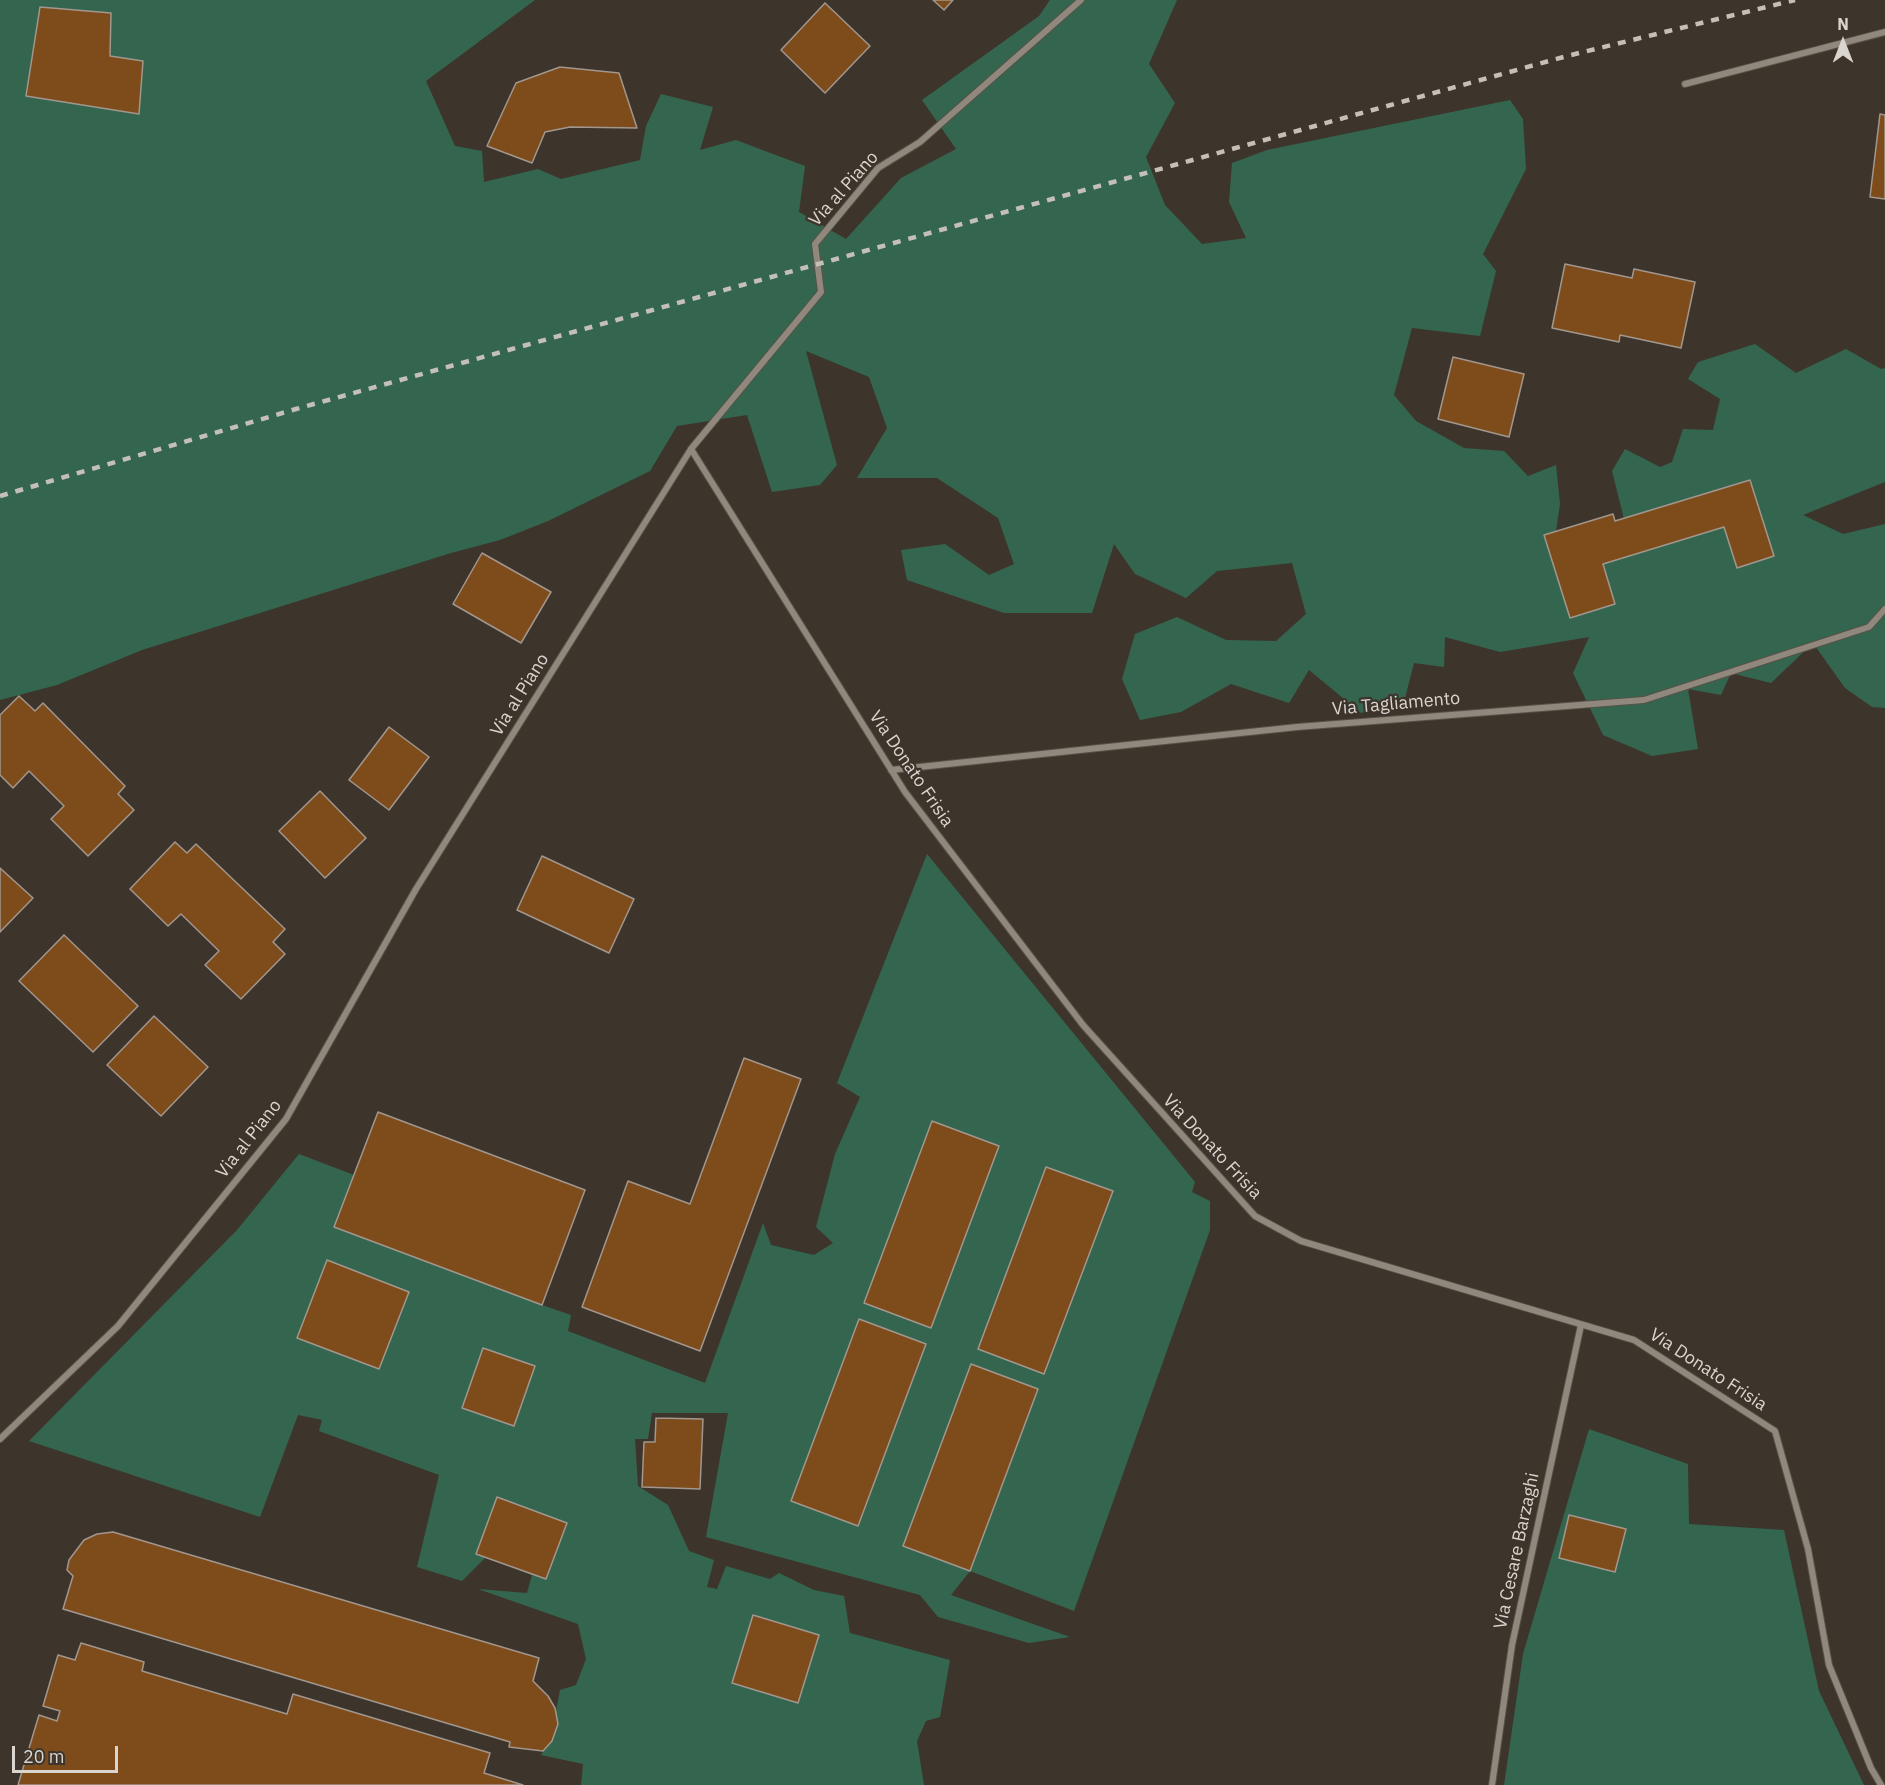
<!DOCTYPE html>
<style>
body{margin:0}
#map{position:relative;width:1885px;height:1785px;overflow:hidden;background:#3d352c;font-family:"IBM Plex Sans",sans-serif}
canvas{display:block}
.north{position:absolute;left:1813px;top:12px;width:60px;height:60px;-webkit-text-stroke:4px #3d352c;paint-order:stroke;rotate:0deg;font-size:16px;font-weight:700;line-height:24px;text-align:center;color:#dad5cf}
.north::after{content:'';display:block;margin:auto;width:21px;height:27px;background:#dad5cf;clip-path:polygon(50% 0,100% 100%,50% 72%,0 100%)}
.scale{position:absolute;left:12px;top:1746px;width:106px;height:27px;box-sizing:border-box;border:3px solid #dad5cf;border-top:0;padding-left:8px;font-size:18px;line-height:21px;white-space:nowrap;color:#dad5cf;-webkit-text-stroke:4px #3d352c;paint-order:stroke}
</style>
<div id="map">
<canvas width="1885" height="1785"></canvas>
<div class="north">N</div>
<div class="scale">20 m</div>
</div>
<script>
const ctx = document.querySelector('canvas').getContext('2d');
ctx.lineJoin = 'round';
function fill(path, color) { ctx.fillStyle = color; ctx.fill(path, 'evenodd'); }
const shape = rows => new Path2D(rows.map(r => 'M' + r).join(''));
function trace(path, color, width, dash) { ctx.strokeStyle = color; ctx.lineWidth = width; ctx.lineCap = dash ? 'butt' : 'round'; ctx.setLineDash(dash || []); ctx.stroke(path); }
function drawText(font, color, halo, rows, align = 'center') {
  ctx.font = font + ' "IBM Plex Sans",sans-serif'; ctx.lineWidth = 4.5; ctx.setLineDash([]); ctx.textBaseline = 'middle'; ctx.strokeStyle = halo; ctx.fillStyle = color; for (const [text, x, y, turn = 0] of rows) {
    ctx.save(); ctx.translate(x, y); ctx.rotate((+turn || 0) * Math.PI / 180); ctx.textAlign = isNaN(turn) ? turn : align; if (halo) ctx.strokeText(text, 0, 0); ctx.fillText(text, 0, 0); ctx.restore();
  }
}
fill(shape([
 [0,0,535,0,426,81,455,146,482,151,484,182,538,169,561,179,640,160,646,126,661,94,713,107,700,150,736,140,805,166,799,212,846,239,901,178,956,149,922,100,1039,16,1050,0,1177,0,1149,64,1175,103,1146,157,1165,205,1202,244,1246,238,1229,202,1232,163,1267,150,1510,100,1523,119,1526,169,1483,254,1496,271,1480,336,1412,328,1394,395,1416,421,1464,448,1504,451,1528,476,1556,465,1560,504,1556,531,1544,535,1570,618,1615,604,1603,564,1724,527,1737,568,1774,556,1750,480,1624,519,1612,471,1625,449,1660,467,1672,462,1683,429,1713,430,1720,399,1688,379,1698,362,1755,344,1796,373,1846,349,1881,369,1885,368,1885,482,1803,515,1843,534,1885,524,1885,708,1872,707,1845,688,1813,643,1771,683,1731,673,1721,695,1688,689,1698,749,1652,756,1603,735,1573,673,1589,637,1500,652,1445,637,1444,667,1414,663,1404,702,1361,713,1309,670,1289,703,1231,684,1181,712,1140,720,1122,679,1135,634,1177,617,1226,640,1276,641,1306,614,1292,563,1217,571,1186,598,1135,574,1114,544,1092,613,1004,613,907,580,901,550,945,544,989,575,1014,564,998,518,937,478,857,478,887,428,869,377,806,351,837,465,820,485,772,492,747,415,677,426,650,471,548,521,500,540,451,553,142,650,57,685,0,700],
 [927,854,1195,1182,1192,1192,1210,1201,1210,1230,1074,1611,970,1571,951,1595,1070,1637,1029,1643,938,1617,920,1595,706,1537,728,1413,652,1413,648,1439,635,1439,638,1486,668,1505,689,1551,714,1560,707,1587,717,1589,726,1566,770,1579,779,1573,814,1590,844,1596,850,1633,950,1660,940,1717,926,1721,917,1741,924,1785,581,1785,583,1764,541,1755,551,1738,560,1690,576,1685,586,1659,578,1624,478,1589,527,1593,532,1575,486,1557,462,1581,417,1567,439,1475,319,1431,322,1420,298,1415,260,1517,29,1441,237,1230,299,1154,354,1175,542,1305,571,1315,568,1331,705,1383,763,1223,771,1245,814,1255,833,1243,816,1227,835,1154,860,1097,837,1083],
 [1589,1429,1688,1464,1689,1524,1784,1530,1819,1691,1864,1785,1504,1785,1523,1654]
]), '#34664f');
const building = shape([
 [933,0,953,0,944,10,933,0],
 [825,3,870,46,825,93,781,50,825,3],
 [40,7,111,13,110,56,143,61,139,114,26,96,40,7],
 [560,67,619,73,637,128,570,127,545,132,532,163,487,146,516,83,560,67],
 [1880,114,1885,115,1885,199,1870,197,1880,114],
 [1565,264,1632,278,1634,269,1695,282,1681,348,1620,335,1619,342,1552,328,1565,264],
 [1453,357,1524,374,1509,437,1438,419,1453,357],
 [1750,480,1774,556,1737,568,1724,527,1603,564,1615,604,1570,618,1544,535,1613,514,1615,521,1750,480],
 [482,553,551,592,521,643,453,604,482,553],
 [19,696,35,711,43,703,125,786,118,794,134,810,88,856,51,819,64,806,29,771,13,788,0,775,0,715,19,696],
 [389,727,429,757,389,810,349,780,389,727],
 [320,791,366,838,325,878,279,831,320,791],
 [175,842,187,853,196,844,285,929,273,942,285,954,241,999,205,965,219,951,181,914,168,926,130,889,175,842],
 [542,856,634,899,609,953,517,910,542,856],
 [0,868,33,898,0,932,0,868],
 [64,935,138,1006,93,1052,19,981,64,935],
 [154,1016,208,1067,161,1116,107,1065,154,1016],
 [744,1058,801,1079,700,1351,582,1307,628,1181,690,1204,744,1058],
 [378,1112,585,1190,542,1305,334,1227,378,1112],
 [932,1121,999,1146,931,1328,864,1303,932,1121],
 [1046,1167,1113,1191,1044,1374,978,1349,1046,1167],
 [327,1260,409,1292,379,1369,297,1338,327,1260],
 [859,1319,926,1344,858,1526,791,1501,859,1319],
 [483,1348,535,1366,514,1426,462,1408,483,1348],
 [971,1364,1038,1389,970,1571,903,1546,971,1364],
 [656,1418,703,1419,700,1489,642,1487,644,1442,655,1442,656,1418],
 [497,1497,567,1523,546,1579,476,1554,497,1497],
 [1569,1515,1626,1529,1615,1572,1559,1558,1569,1515],
 [113,1532,539,1658,533,1681,548,1696,555,1708,558,1724,552,1741,543,1751,509,1747,510,1742,63,1609,73,1576,67,1570,69,1560,84,1540,97,1534,113,1532],
 [753,1615,819,1635,798,1703,732,1683,753,1615],
 [81,1643,144,1662,142,1671,287,1714,293,1694,490,1753,484,1773,523,1785,18,1785,39,1715,57,1721,60,1711,43,1706,58,1655,75,1660,81,1643]
]);
fill(building, '#7e4b1b');
trace(building, '#a2978e', 1.5);
const street = shape([
 [1685,84,1885,32],
 [691,449,905,792,1083,1025,1255,1216,1301,1241,1634,1340,1775,1431,1808,1549,1829,1665,1871,1768,1881,1785],
 [891,770,1297,727,1644,700,1869,627,1885,609],
 [0,1439,118,1326,286,1119,416,889,691,449,821,292,815,244,878,168,920,142,1081,0],
 [1492,1785,1512,1645,1581,1325]
]);
trace(street, '#575148', 8);
trace(street, '#91887d', 6);
trace(shape([
 [0,496,296,409,1567,56,1795,0]
]), '#c5bfb9', 4.5, [8, 8]);
drawText('18px', '#dad5cf', '#3d352c', [
 ["Via al Piano",844,189,-48],
 ["Via al Piano",520,695,-58],
 ["Via Tagliamento",1396,704,-5],
 ["Via Donato Frisia",911,769,56],
 ["Via al Piano",249,1139,-52],
 ["Via Donato Frisia",1212,1147,47],
 ["Via Donato Frisia",1708,1370,33],
 ["Via Cesare Barzaghi",1517,1551,-78]
]);
</script>
